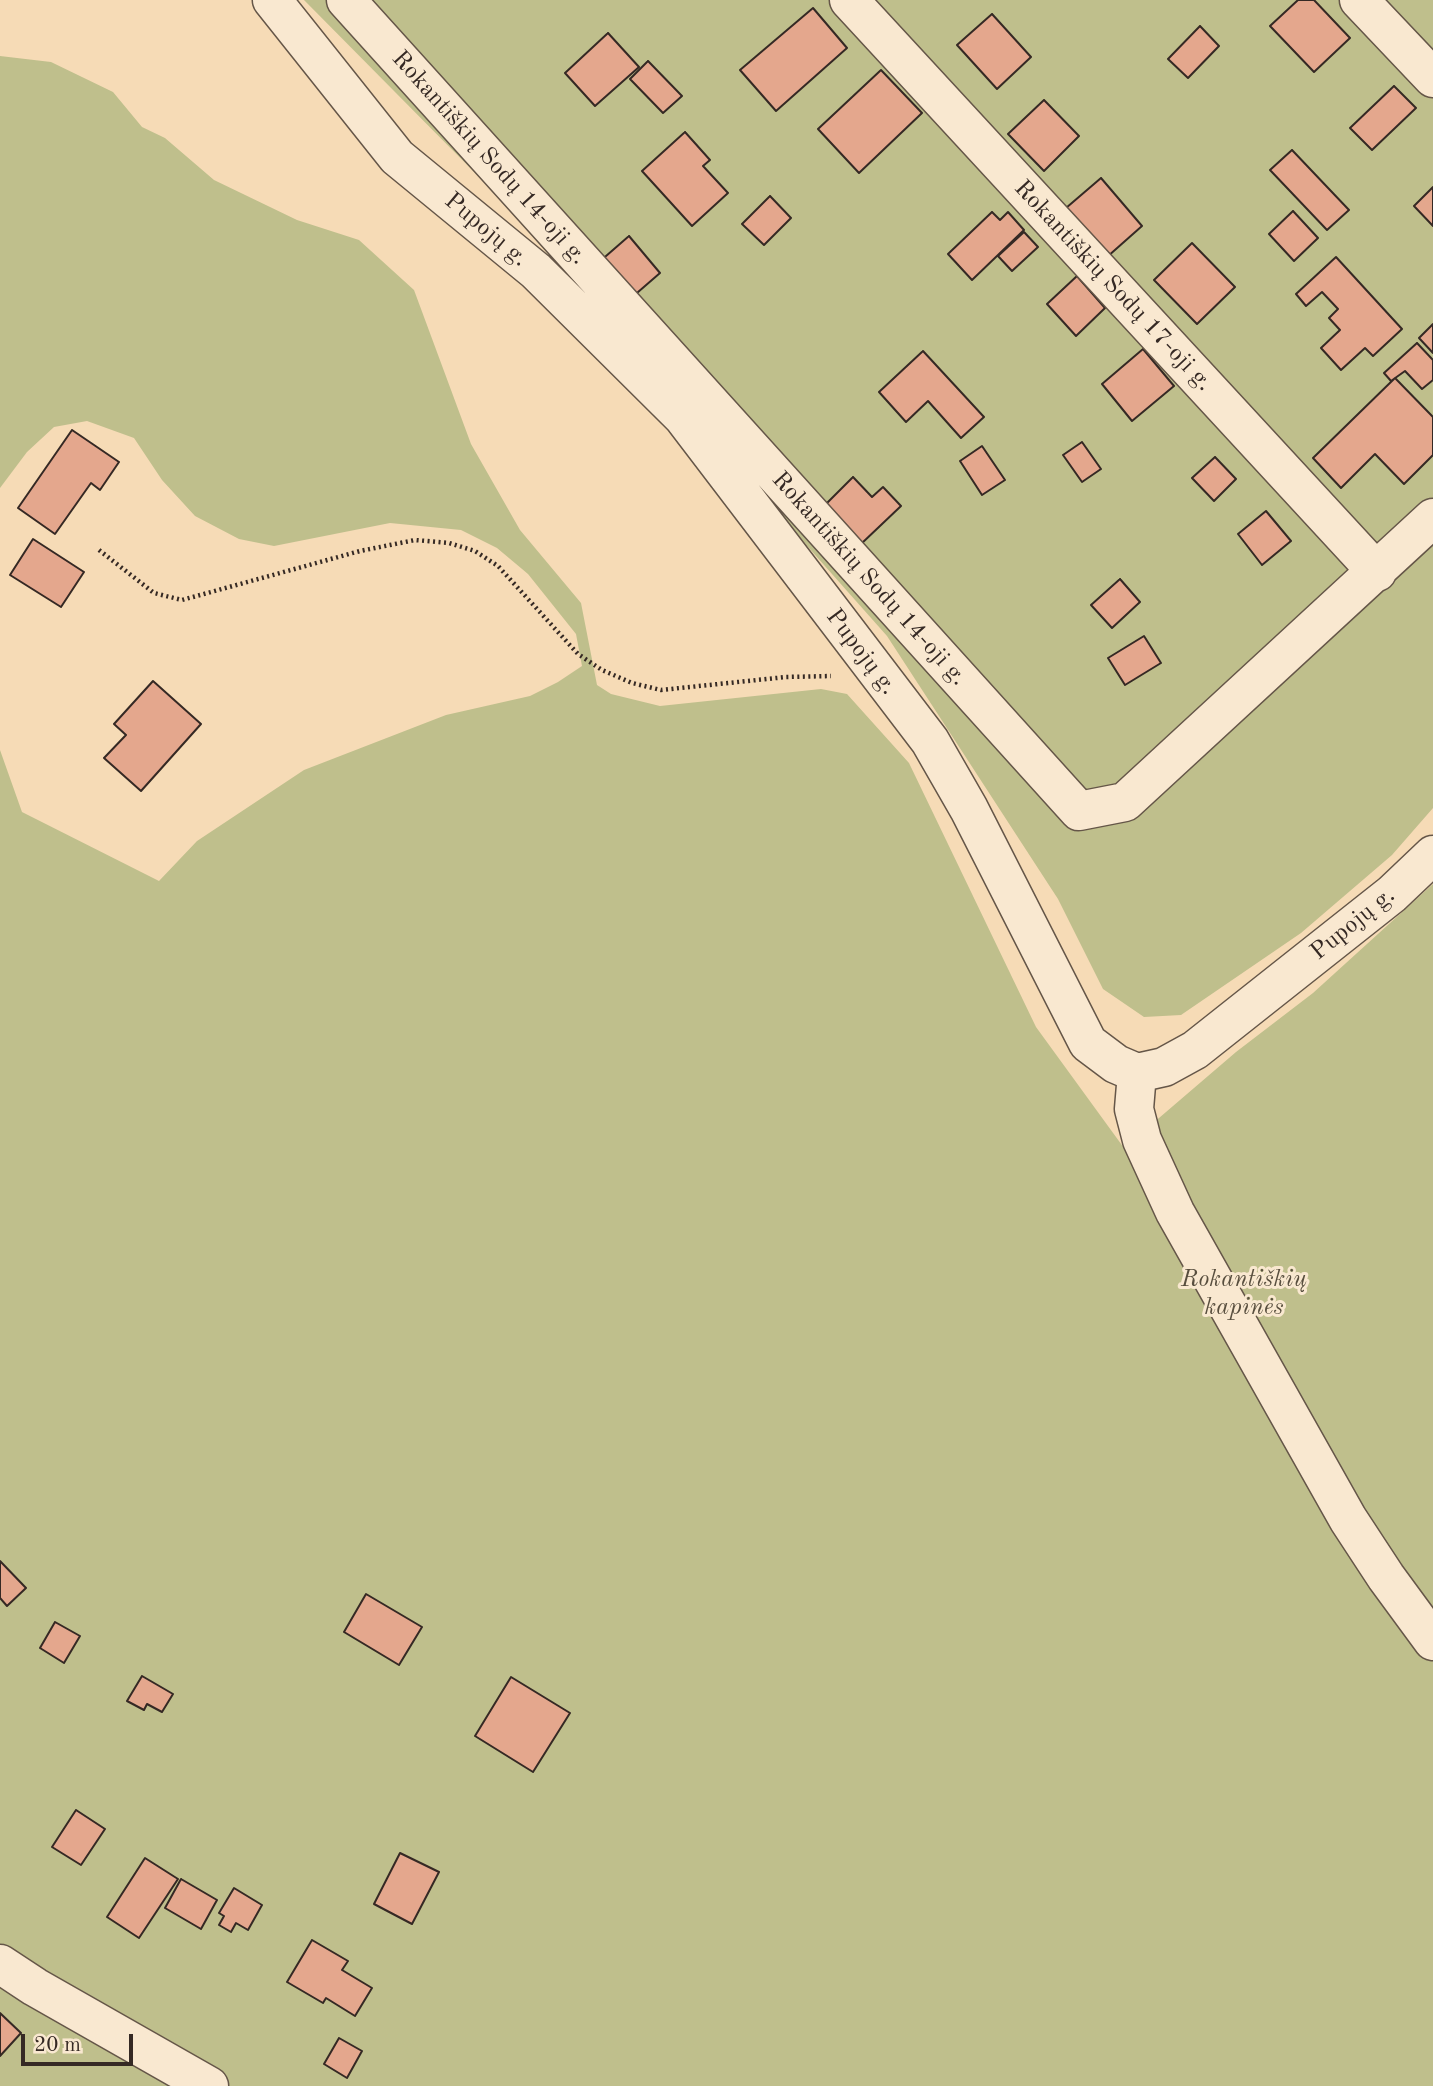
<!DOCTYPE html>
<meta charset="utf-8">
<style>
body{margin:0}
#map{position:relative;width:1433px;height:2086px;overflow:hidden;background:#f6dbb6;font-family:"Old Standard TT",serif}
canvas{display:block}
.scale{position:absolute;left:21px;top:2034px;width:112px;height:32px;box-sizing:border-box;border:4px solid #352924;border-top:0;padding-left:9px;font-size:21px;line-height:24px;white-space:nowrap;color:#352924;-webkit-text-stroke:5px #f9e8d0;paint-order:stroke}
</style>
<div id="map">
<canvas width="1433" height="2086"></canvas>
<div class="scale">20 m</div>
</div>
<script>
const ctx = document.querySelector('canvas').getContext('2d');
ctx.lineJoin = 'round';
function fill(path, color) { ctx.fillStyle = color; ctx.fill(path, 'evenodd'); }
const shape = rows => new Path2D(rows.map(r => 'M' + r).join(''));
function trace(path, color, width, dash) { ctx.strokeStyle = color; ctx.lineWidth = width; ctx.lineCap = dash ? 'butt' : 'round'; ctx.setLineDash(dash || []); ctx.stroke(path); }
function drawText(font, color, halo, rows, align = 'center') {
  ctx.font = font + ' "Old Standard TT",serif'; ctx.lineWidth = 6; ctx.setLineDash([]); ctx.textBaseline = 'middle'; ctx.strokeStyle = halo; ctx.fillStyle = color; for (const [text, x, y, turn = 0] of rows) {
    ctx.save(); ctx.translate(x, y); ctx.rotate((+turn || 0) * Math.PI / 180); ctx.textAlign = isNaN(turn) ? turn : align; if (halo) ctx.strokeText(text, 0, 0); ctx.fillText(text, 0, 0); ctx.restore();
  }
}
fill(shape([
 [304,0,1433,0,1433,808,1392,855,1301,933,1181,1015,1144,1017,1103,989,1058,899,887,636,486,184],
 [0,56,51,62,113,92,142,127,165,138,214,180,297,220,359,240,414,290,471,444,520,530,581,603,597,685,611,694,660,706,821,689,847,694,909,763,1036,1027,1124,1148,1236,1052,1313,993,1433,884,1433,2086,0,2086,0,750,22,812,159,881,197,841,304,770,446,715,530,696,558,682,582,666,576,634,528,574,497,548,461,530,390,523,274,546,239,539,195,516,162,480,134,438,87,421,54,427,27,452,0,488]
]), '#bfbf8c');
const building = shape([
 [1298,0,1314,0,1350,38,1314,72,1270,26,1298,0],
 [813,8,847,48,776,111,740,70,813,8],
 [992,14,1031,57,997,89,957,45,992,14],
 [1200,26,1219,46,1188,78,1168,59,1200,26],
 [608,33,639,67,595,106,565,73,608,33],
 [648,61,682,96,663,113,630,79,648,61],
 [881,70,922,113,859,173,818,129,881,70],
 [1394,86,1416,108,1372,150,1350,128,1394,86],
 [1044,100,1079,136,1044,171,1008,134,1044,100],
 [685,132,710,160,703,166,728,193,692,226,642,171,685,132],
 [1292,150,1349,210,1327,230,1270,170,1292,150],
 [1101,178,1142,226,1107,257,1066,208,1101,178],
 [1433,187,1433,226,1414,206,1433,187],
 [770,196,791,218,764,245,742,224,770,196],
 [1293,211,1318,238,1294,261,1269,234,1293,211],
 [992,212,1000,220,1008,212,1024,230,972,280,948,254,992,212],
 [1024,232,1038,247,1012,271,998,256,1024,232],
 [629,236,660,273,630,299,598,263,629,236],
 [1192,243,1235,287,1197,324,1154,280,1192,243],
 [1336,257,1402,329,1373,356,1365,348,1341,370,1321,348,1340,330,1329,318,1338,309,1322,292,1306,306,1296,294,1336,257],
 [1077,276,1105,308,1076,336,1047,304,1077,276],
 [1433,324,1433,353,1419,338,1433,324],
 [1417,343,1433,360,1433,380,1422,389,1405,371,1391,381,1384,373,1417,343],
 [1143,349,1174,386,1132,421,1102,384,1143,349],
 [923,351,984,417,961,438,928,401,906,422,879,392,923,351],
 [1395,378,1433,417,1433,455,1404,484,1375,454,1341,488,1313,458,1395,378],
 [72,430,119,462,100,490,91,483,55,534,18,508,72,430],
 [1082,442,1101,469,1082,482,1063,455,1082,442],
 [982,446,1005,480,982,495,960,461,982,446],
 [1215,457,1236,479,1214,501,1192,478,1215,457],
 [853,477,872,497,883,487,901,506,861,544,824,506,853,477],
 [1266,511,1291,541,1262,565,1238,534,1266,511],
 [33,539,84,572,61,607,10,575,33,539],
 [1120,579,1140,602,1112,628,1091,605,1120,579],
 [1144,636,1161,663,1125,685,1108,658,1144,636],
 [153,681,201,724,141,791,104,758,126,735,114,724,153,681],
 [0,1561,26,1588,7,1606,0,1598,0,1561],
 [366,1594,422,1627,399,1665,344,1632,366,1594],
 [55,1622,80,1636,64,1663,40,1648,55,1622],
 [142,1676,173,1694,162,1712,147,1704,144,1710,127,1701,142,1676],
 [511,1677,570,1713,533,1772,475,1736,511,1677],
 [76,1810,105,1829,81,1865,52,1847,76,1810],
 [400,1853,439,1872,412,1924,374,1904,400,1853],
 [145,1858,178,1879,139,1938,107,1917,145,1858],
 [181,1879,217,1900,201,1929,165,1908,181,1879],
 [234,1888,262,1905,248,1930,236,1923,231,1932,219,1925,224,1916,219,1913,234,1888],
 [312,1940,348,1961,342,1970,372,1988,355,2016,326,1998,323,2003,287,1982,312,1940],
 [0,2013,21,2033,0,2056,0,2013],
 [339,2038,362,2051,347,2078,324,2064,339,2038]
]);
fill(building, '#e4a78d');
trace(building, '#352924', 2);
const minor = shape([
 [272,0,397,157,536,271,683,417,930,741,969,809,1088,1043,1116,1064,1137,1073,1164,1067,1195,1050,1392,894,1433,855],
 [346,0,1079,811,1125,802,1433,518],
 [849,0,1377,572],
 [1359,0,1433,78],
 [1137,1073,1134,1109,1142,1140,1175,1212,1348,1519,1386,1577,1433,1641],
 [0,1964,35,1987,209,2086]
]);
trace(minor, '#655648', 41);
trace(shape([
 [99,550,154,593,182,600,360,551,415,540,449,543,475,551,498,566,578,654,602,670,632,683,661,690,786,677,831,676]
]), '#352924', 4.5, [2, 3.5]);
trace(minor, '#f9e8d0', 38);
drawText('24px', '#352924', '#f9e8d0', [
 ["Rokantiškių Sodų 14-oji g.",489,158,48],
 ["Pupojų g.",486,230,40],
 ["Rokantiškių Sodų 17-oji g.",1113,286,47],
 ["Rokantiškių Sodų 14-oji g.",869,579,48],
 ["Pupojų g.",861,652,53],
 ["Pupojų g.",1353,924,-39]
]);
drawText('italic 24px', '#584e3e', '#f9e8d0', [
 ["Rokantiškių",1244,1280],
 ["kapinės",1244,1308]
]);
</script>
